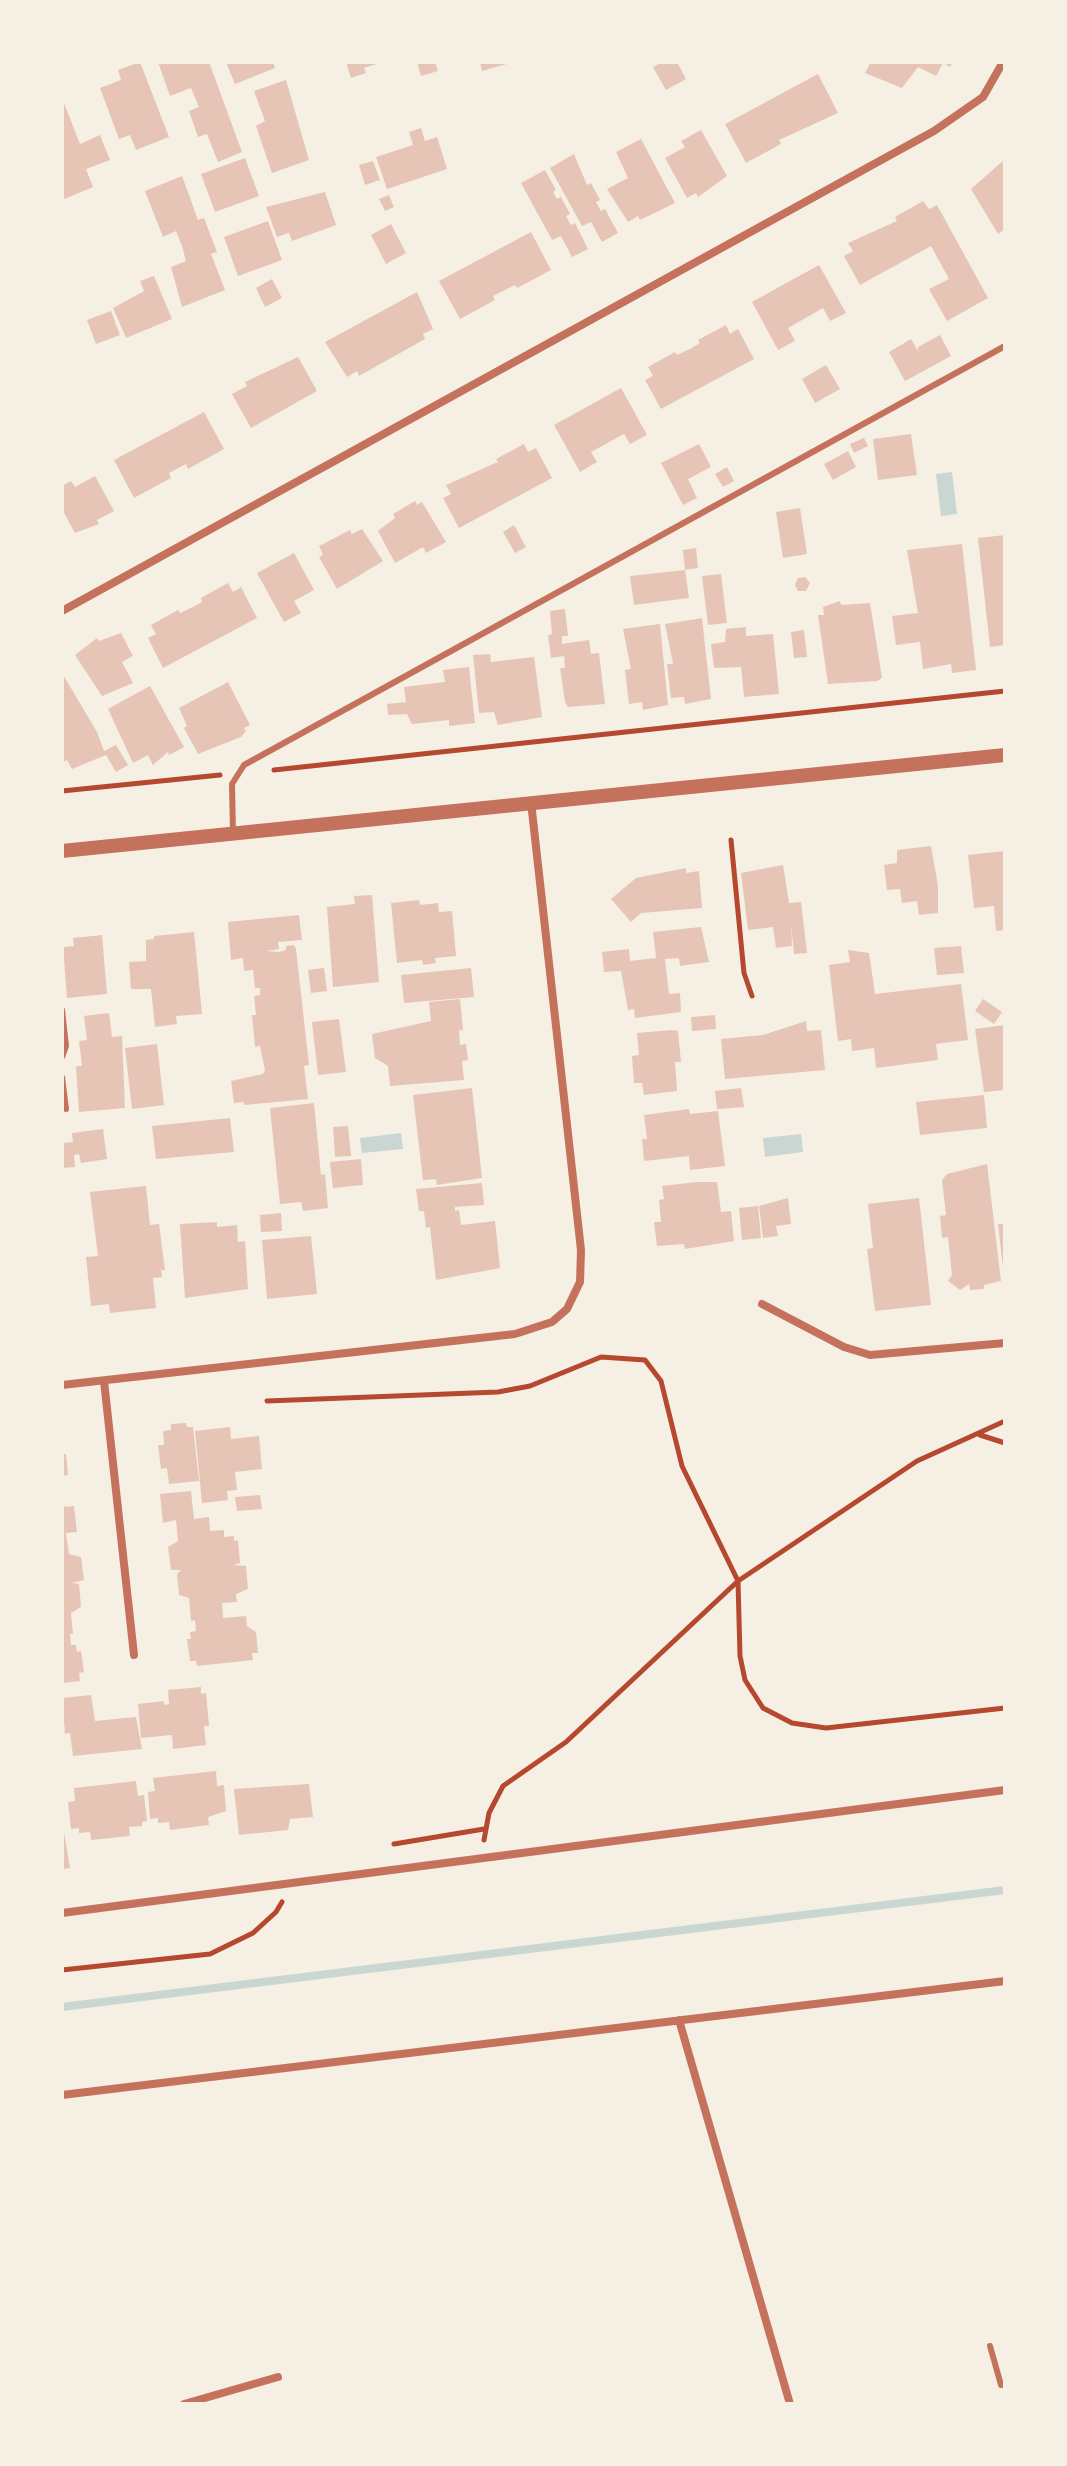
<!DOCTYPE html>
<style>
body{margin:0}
#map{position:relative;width:1067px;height:2466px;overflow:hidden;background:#f6efe4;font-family:"Public Sans",sans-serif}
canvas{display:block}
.frame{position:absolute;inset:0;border:64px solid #f6efe4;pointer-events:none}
</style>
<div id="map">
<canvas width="1067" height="2466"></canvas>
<div class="frame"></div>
</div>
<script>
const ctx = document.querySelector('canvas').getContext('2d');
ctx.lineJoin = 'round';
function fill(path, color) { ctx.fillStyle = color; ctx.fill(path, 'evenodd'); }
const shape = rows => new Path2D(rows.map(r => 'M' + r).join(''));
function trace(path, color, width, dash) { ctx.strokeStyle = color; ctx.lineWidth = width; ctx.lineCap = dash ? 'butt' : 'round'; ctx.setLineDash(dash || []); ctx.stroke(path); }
fill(shape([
 [952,472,957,514,941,516,936,474],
 [401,1133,403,1149,362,1153,360,1138],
 [801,1134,803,1152,765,1157,763,1138]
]), '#c9d6d2');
trace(shape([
 [62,2007,1005,1890]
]), '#c9d6d2', 8);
fill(shape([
 [140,62,169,137,136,150,130,135,119,139,100,88,121,80,118,70],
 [158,62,209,62,242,152,218,162,207,134,198,137,189,111,199,107,191,88,170,96],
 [226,62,273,62,275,68,235,84],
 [346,62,380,62,380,63,364,68,366,73,351,78],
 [417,62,435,62,438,71,421,76],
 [480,62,510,62,510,63,482,71],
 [662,62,677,62,686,79,666,90,653,67],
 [871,62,953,62,950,67,943,63,936,76,918,67,902,88,865,73],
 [818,74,838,113,779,140,781,144,746,163,725,124],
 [286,80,309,160,272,173,256,126,265,121,254,91],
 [62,98,80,144,100,135,110,160,86,169,93,187,62,200],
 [421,128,425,141,437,137,447,169,387,189,376,157,413,145,409,132],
 [701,130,727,176,698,197,696,193,687,198,665,158,685,147,681,141],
 [641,139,675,203,640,220,638,216,628,222,607,189,628,178,616,152],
 [574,154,587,185,591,183,600,200,596,202,601,211,605,209,618,233,602,242,591,222,582,226,550,168],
 [245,158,259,196,215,212,201,174],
 [1005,159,1005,229,998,234,971,189],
 [373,161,380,180,365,185,359,165],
 [545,170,556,190,553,192,557,199,561,197,570,214,566,216,571,225,575,223,588,249,572,257,561,236,552,240,521,183],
 [182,176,198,220,204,218,217,252,211,254,225,290,182,307,171,267,186,261,182,246,176,231,163,237,145,191],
 [325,192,336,225,292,241,289,233,277,237,266,207],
 [389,195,394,207,385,211,379,199],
 [923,201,929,209,937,205,988,298,947,321,929,289,949,279,931,246,860,285,844,256,853,251,848,243,897,221,895,217],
 [268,221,282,260,238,276,224,237],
 [391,224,406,253,386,264,371,235],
 [531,232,551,270,517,288,515,285,493,296,495,300,460,319,439,281],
 [819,265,846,313,830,321,823,308,788,328,795,341,778,350,752,302],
 [154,276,172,319,126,338,113,308,144,291,140,281],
 [272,279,282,298,265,307,256,288],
 [417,292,433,329,423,334,425,339,359,376,357,371,347,377,325,342],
 [111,311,120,335,96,344,87,320],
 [726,325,730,334,738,329,754,359,661,409,645,380,653,376,648,367,675,352,677,355,690,349,700,343,698,340],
 [940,335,951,356,905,381,889,352,911,339,918,351,918,347],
 [298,357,317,391,251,428,232,394,247,386,245,382],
 [826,365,840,389,815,403,802,379],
 [621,388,647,435,630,444,624,434,591,452,597,462,580,472,554,425],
 [204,412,224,449,188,469,186,464,169,473,171,478,134,498,114,460],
 [911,434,917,475,878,480,873,439],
 [864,438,868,446,854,453,850,444],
 [524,444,528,452,536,448,552,478,459,528,443,498,451,494,446,485,498,462,496,459],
 [699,444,711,467,688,479,697,498,683,505,661,463],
 [848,451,856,467,833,480,824,464],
 [727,467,734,481,723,487,715,474],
 [95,476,114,511,97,520,99,524,75,533,62,509,62,486,71,481,75,487],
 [415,501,417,505,422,502,446,542,426,553,423,547,395,563,378,531,395,518,393,514],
 [800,508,807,554,783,558,776,512],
 [514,525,526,547,515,553,503,532],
 [362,529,383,561,337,589,319,557,323,555,319,546,350,530,352,534],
 [1005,535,1005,645,990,647,978,538],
 [962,544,976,670,952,673,951,664,923,669,920,642,896,645,892,616,918,613,907,550],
 [696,548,698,568,685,570,683,550],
 [294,553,314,590,294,601,301,613,284,622,257,573],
 [685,570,689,598,634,605,630,576],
 [721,574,727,623,708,625,702,576],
 [805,577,810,583,806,591,798,591,795,585,798,578],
 [228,583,233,592,241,587,257,618,163,668,148,638,156,634,151,625,178,610,180,613,193,607,202,602,201,598],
 [840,601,841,605,870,603,882,678,877,681,828,684,818,615,824,615,823,607],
 [565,609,568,636,562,636,562,644,589,640,591,654,599,653,605,704,568,707,565,702,560,668,565,668,564,656,551,658,548,635,552,634,550,611],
 [702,618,711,699,685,704,684,697,671,698,667,664,673,664,665,624],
 [660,624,668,705,643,710,642,702,629,704,625,670,631,669,623,629],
 [746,627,746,636,773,634,779,694,744,697,741,667,714,668,711,644,725,642,726,629],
 [804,630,807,657,794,658,791,632],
 [121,633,133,656,122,662,133,683,102,696,75,655,97,638,99,641],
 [490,654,491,662,534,657,542,717,498,725,494,712,479,713,473,655],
 [469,667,475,723,449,726,449,720,412,724,407,714,388,715,387,704,406,702,404,687,445,682,443,670],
 [62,673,97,732,104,751,116,745,128,765,116,772,106,755,72,769,67,760,62,763],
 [228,682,250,725,244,728,246,731,241,737,198,754,184,728,187,726,179,708],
 [150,686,184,747,169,755,168,752,153,765,148,755,133,763,108,709],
 [931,846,938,886,938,913,919,915,917,901,902,903,900,889,887,890,884,865,897,863,897,850],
 [1005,851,1005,930,996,931,994,906,974,908,968,855],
 [783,865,789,903,801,902,807,953,794,954,791,923,792,946,776,948,773,927,748,930,741,873],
 [686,868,686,873,699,871,702,908,641,913,631,922,611,899,636,878],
 [372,895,379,982,333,987,327,907,355,904,354,896],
 [419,900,420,905,438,903,439,912,452,911,456,956,435,958,436,963,423,965,422,960,397,963,391,903],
 [299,915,302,940,278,942,279,949,266,951,279,952,286,950,286,946,294,945,296,949,309,1065,304,1066,308,1099,244,1105,244,1102,234,1103,231,1081,263,1074,265,1070,260,1046,255,1047,252,1015,256,1015,254,996,260,995,260,988,255,988,253,970,244,971,243,958,231,960,228,922],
 [701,927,709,962,680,966,679,958,665,959,669,994,680,993,681,1012,635,1018,634,1009,628,1010,621,971,604,972,602,952,629,949,630,961,656,958,653,932],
 [194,932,202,1014,176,1016,177,1024,155,1027,151,989,131,989,129,962,146,961,146,940,154,939,154,936],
 [102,935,107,994,67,998,63,947,74,946,73,938],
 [961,946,964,973,937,975,934,948],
 [848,950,869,953,875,994,961,984,968,1040,936,1044,938,1060,876,1068,874,1048,852,1051,851,1039,838,1041,829,965,850,962],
 [324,968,327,991,311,993,308,970],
 [471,968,474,997,404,1003,401,975],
 [460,999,463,1030,459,1030,460,1045,466,1044,468,1060,462,1061,464,1080,390,1086,388,1066,375,1058,372,1034,431,1021,429,1002],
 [983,999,1002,1012,994,1024,975,1011],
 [109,1013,112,1037,122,1036,125,1108,79,1112,76,1066,82,1066,79,1041,87,1040,84,1016],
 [715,1015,716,1029,692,1031,691,1017],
 [339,1019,346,1072,318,1075,312,1022],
 [806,1021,807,1031,821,1030,825,1070,725,1079,721,1039,763,1035],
 [1005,1025,1005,1090,984,1092,975,1029],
 [671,1030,678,1031,681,1062,675,1062,677,1091,644,1095,642,1083,634,1083,632,1056,639,1055,637,1033],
 [157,1044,164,1105,132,1109,125,1048],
 [472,1088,482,1178,437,1185,436,1179,423,1180,413,1095],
 [741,1088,744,1107,717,1109,715,1091],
 [984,1095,987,1128,920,1135,916,1102],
 [314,1103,321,1175,325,1174,328,1208,303,1211,301,1202,280,1204,270,1108],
 [689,1109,690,1114,718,1111,725,1166,690,1170,689,1156,644,1161,642,1139,647,1139,644,1115],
 [230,1118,234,1152,156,1159,152,1126],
 [348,1126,351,1156,335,1157,333,1127],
 [103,1129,107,1159,81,1163,79,1154,74,1155,75,1167,62,1168,62,1143,73,1142,72,1133],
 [361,1159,363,1185,333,1188,330,1162],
 [987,1164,1001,1281,984,1285,984,1289,970,1290,969,1284,960,1290,948,1281,952,1275,948,1237,942,1238,940,1216,946,1215,942,1180,947,1174],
 [697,1182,717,1182,721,1212,731,1211,734,1241,685,1249,684,1244,657,1246,654,1222,661,1222,659,1200,664,1199,662,1186],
 [482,1183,484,1205,455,1207,455,1211,459,1210,461,1225,495,1221,500,1268,436,1280,430,1227,426,1228,424,1211,419,1211,416,1189],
 [146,1186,150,1225,159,1224,165,1270,161,1270,162,1277,153,1278,156,1308,110,1313,109,1304,91,1306,86,1257,98,1256,90,1192],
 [788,1198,791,1224,776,1226,778,1236,763,1238,759,1206],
 [919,1198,931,1305,875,1311,867,1249,873,1248,868,1204],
 [758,1206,761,1238,742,1240,739,1208],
 [281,1213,282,1231,261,1232,260,1215],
 [217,1222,217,1227,237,1225,238,1242,245,1241,248,1289,185,1298,180,1224],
 [998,1224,1005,1224,1005,1267,1003,1268],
 [311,1236,317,1294,267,1299,262,1240],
 [186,1423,187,1427,193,1427,199,1481,169,1484,167,1468,161,1469,158,1445,164,1445,163,1431,171,1430,171,1424],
 [230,1427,231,1439,259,1436,262,1469,235,1472,237,1490,227,1491,228,1500,202,1503,195,1431],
 [62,1454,66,1454,68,1475,62,1476],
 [191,1491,194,1519,209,1517,210,1531,224,1530,224,1537,234,1536,234,1541,238,1540,240,1563,233,1565,246,1566,248,1589,236,1594,237,1602,222,1603,223,1618,246,1616,247,1626,256,1632,258,1653,252,1653,253,1660,197,1666,196,1661,190,1661,187,1639,191,1639,190,1632,196,1631,195,1620,191,1621,189,1598,179,1595,177,1574,181,1570,171,1570,168,1547,178,1541,176,1520,163,1523,160,1494],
 [260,1495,262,1509,237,1511,235,1497],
 [62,1500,65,1507,74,1506,77,1532,66,1533,69,1554,81,1557,84,1580,72,1583,79,1584,81,1607,71,1613,73,1634,70,1634,71,1645,76,1645,77,1652,81,1651,84,1672,79,1673,80,1681,62,1683],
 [201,1687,201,1694,206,1693,209,1726,204,1726,206,1745,173,1749,172,1735,141,1738,138,1704,164,1701,164,1705,169,1704,168,1690],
 [91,1695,95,1721,136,1717,142,1749,73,1756,70,1733,65,1734,62,1698],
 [216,1771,217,1786,224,1785,226,1811,208,1817,209,1825,170,1830,169,1822,158,1823,158,1818,150,1819,148,1792,155,1791,153,1778],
 [136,1781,138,1796,144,1795,147,1821,142,1822,142,1826,129,1827,130,1836,91,1840,90,1832,79,1833,79,1828,71,1829,68,1802,75,1801,74,1788],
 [309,1784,313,1817,290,1819,288,1830,239,1835,234,1789],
 [62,1820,70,1868,62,1869]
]), '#e6c5b7');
trace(shape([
 [274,770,1005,691],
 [62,791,220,775],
 [731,840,744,973,752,996],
 [267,1401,498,1392,530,1386,601,1357,645,1360,661,1381,682,1466,738,1581,740,1656,745,1680,763,1708,792,1723,826,1728,1005,1708],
 [980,1435,1005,1443],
 [484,1840,489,1813,503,1786,566,1742,738,1581,917,1461,1005,1421],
 [394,1844,484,1829],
 [62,1970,210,1954,253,1933,276,1912,282,1902]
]), '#b5482f', 5);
trace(shape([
 [233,834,232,784,244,765,1005,346],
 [62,1010,66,1046,62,1057],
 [62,1077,66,1109],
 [990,2346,1001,2385,1005,2384]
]), '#c5725c', 6);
trace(shape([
 [62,611,934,131,983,97,1003,62],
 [762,1304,844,1347,870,1355,1005,1343],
 [104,1381,134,1655],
 [62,1385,515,1334,552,1322,567,1309,580,1282,581,1250,531,802],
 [62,1913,1005,1790],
 [679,2020,790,2404],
 [62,2095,1005,1981],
 [184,2404,278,2377]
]), '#c5725c', 8);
trace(shape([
 [62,851,1005,755]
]), '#c5725c', 14);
</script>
